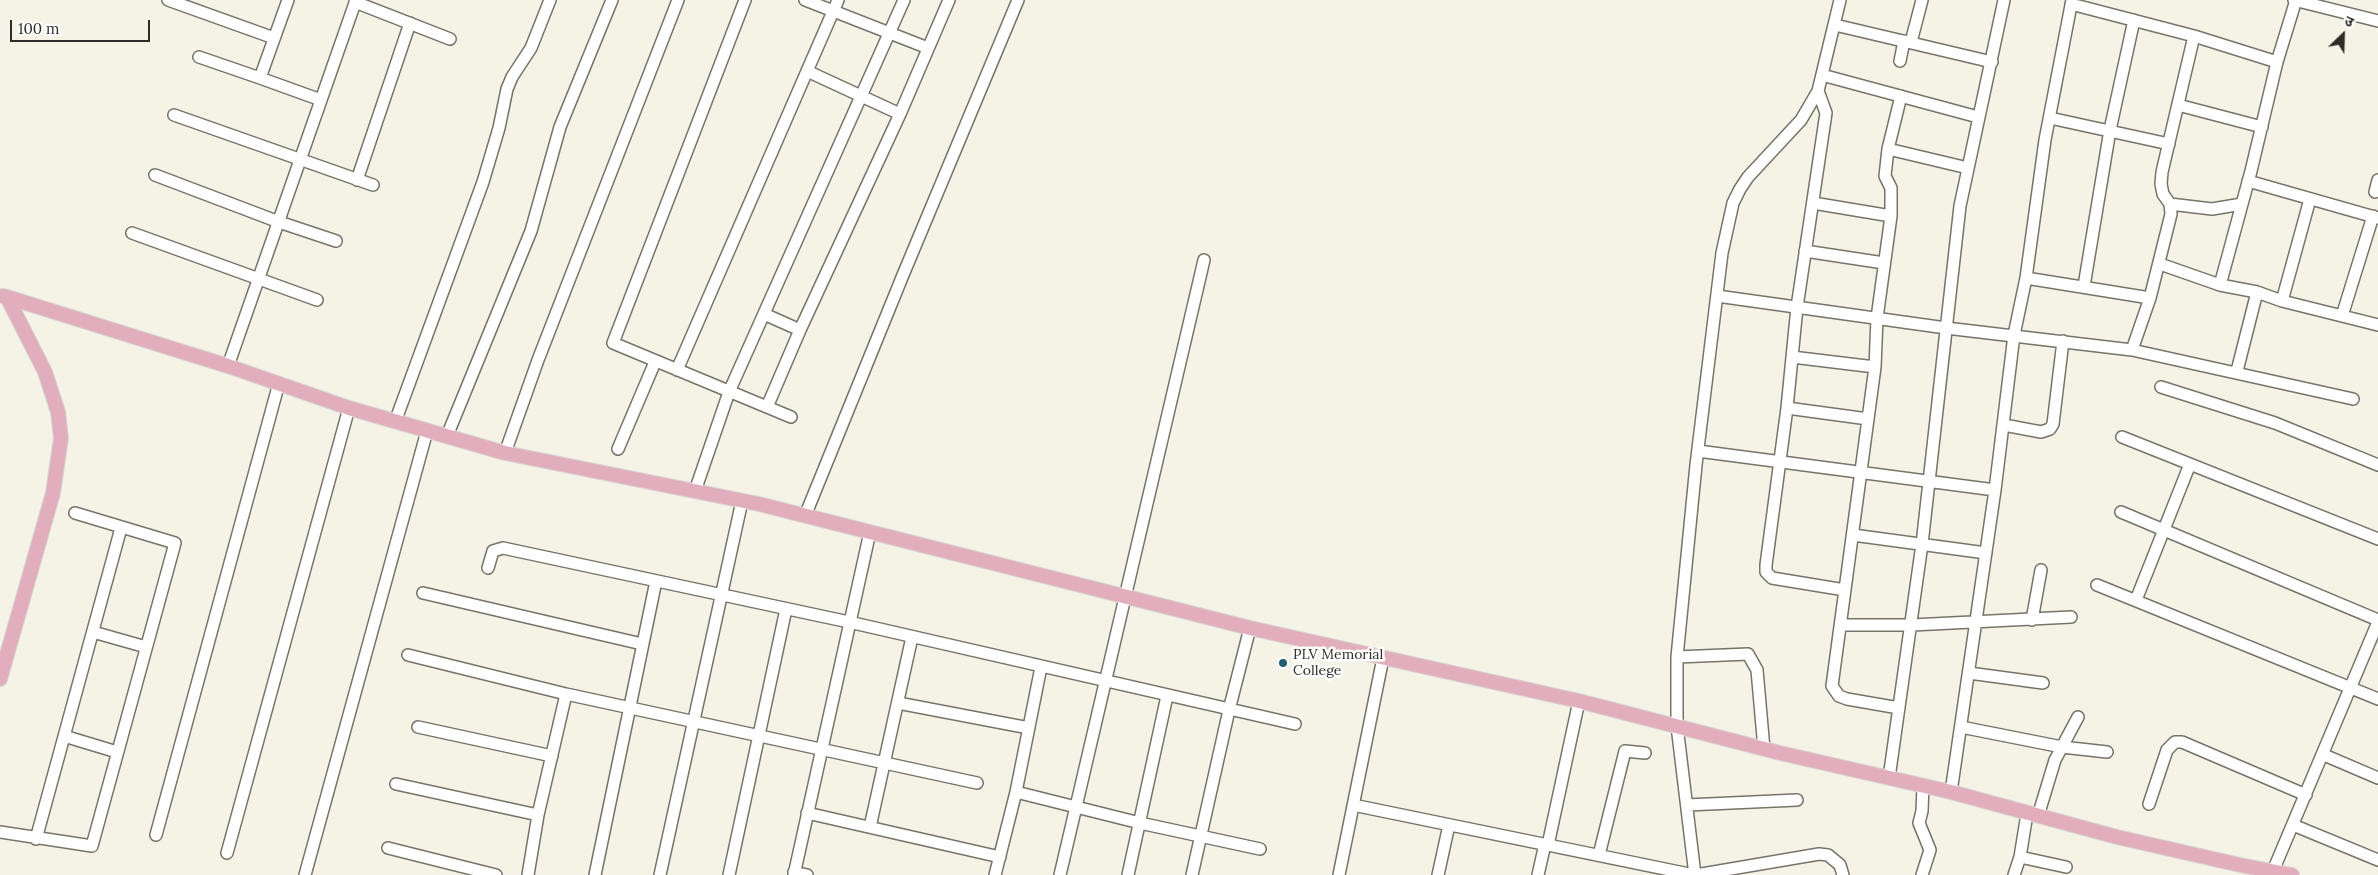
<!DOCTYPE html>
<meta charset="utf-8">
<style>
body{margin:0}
#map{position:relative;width:2378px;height:875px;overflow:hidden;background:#f5f3e6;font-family:Lora,"Noto Sans Devanagari",serif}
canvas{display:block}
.north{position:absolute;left:2318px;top:10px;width:50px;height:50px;-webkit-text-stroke:4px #fff;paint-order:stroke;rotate:24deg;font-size:14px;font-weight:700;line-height:20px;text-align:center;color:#2d2c27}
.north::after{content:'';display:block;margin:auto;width:18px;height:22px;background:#2d2c27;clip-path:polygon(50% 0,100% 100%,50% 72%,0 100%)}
.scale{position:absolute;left:10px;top:20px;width:140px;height:22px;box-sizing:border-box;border:2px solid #2d2c27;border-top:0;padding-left:6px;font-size:15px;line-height:18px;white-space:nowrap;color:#2d2c27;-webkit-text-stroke:4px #fff;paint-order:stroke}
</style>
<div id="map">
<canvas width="2378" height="875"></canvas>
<div class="north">उ</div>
<div class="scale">100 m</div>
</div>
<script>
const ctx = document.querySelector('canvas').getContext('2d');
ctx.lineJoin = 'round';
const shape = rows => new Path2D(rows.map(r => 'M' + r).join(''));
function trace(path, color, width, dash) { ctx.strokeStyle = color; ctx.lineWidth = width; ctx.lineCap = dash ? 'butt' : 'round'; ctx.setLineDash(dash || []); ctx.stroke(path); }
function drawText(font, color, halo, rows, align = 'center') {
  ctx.font = font + ' Lora,serif'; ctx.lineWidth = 5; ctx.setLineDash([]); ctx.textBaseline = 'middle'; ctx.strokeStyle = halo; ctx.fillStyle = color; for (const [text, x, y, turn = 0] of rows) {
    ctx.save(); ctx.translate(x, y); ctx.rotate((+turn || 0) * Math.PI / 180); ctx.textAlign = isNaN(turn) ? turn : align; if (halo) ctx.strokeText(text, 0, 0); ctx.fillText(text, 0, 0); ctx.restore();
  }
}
const minor = shape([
 [168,0,274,38],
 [288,0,260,78,321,100],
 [745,0,613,343,791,417],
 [805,0,928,48],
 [2294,0,2378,21],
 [355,2,450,39],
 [2071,4,2194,36,2277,62],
 [1835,25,1992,62],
 [1911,42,1922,0],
 [199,57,260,78],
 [1900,61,1904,41],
 [807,71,900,114],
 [1822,75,1978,117],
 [1818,91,1826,113,1797,307,1787,408,1766,565,1766,572,1772,578,1845,590],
 [2178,105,2262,127],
 [174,115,373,185],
 [2050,118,2169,144],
 [1888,149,1968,168],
 [155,175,279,222,336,241],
 [357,180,410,23],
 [2248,181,2378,218],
 [2375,192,2378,180],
 [1813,203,1891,216],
 [2170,204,2212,209,2242,204],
 [132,233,317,300],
 [1805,251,1884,263],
 [2160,264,2220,285,2257,292,2282,301,2378,325],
 [2026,278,2150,298],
 [2220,285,2251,171,2277,62,2296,0],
 [2084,286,2110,130,2134,20],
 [1717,296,1946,328,2132,350,2353,399],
 [2282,301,2310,199],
 [764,314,800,330],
 [2342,316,2373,216],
 [2132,350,2150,298,2171,214,2170,204,2163,194,2161,184,2162,172,2194,36],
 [1792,357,1875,367],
 [228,366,356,0],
 [677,370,838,0],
 [2237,371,2257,292],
 [2161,387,2275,423,2378,465],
 [767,407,800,330,900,114,949,0],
 [1787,408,1868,419],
 [395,422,483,182,499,128,507,89,512,77,531,48,550,0],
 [2004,425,2041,432,2050,429,2053,424,2063,341],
 [447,436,531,231,560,127,612,0],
 [2122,437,2378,539],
 [618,449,655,362],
 [1698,451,1995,490],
 [505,453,538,360,678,0],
 [695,491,729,392,904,0],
 [2121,512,2378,620],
 [805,516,903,275,1018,0],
 [1853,535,1986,553],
 [488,568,493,551,503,548,849,622,1295,724],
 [2097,585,2378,699],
 [423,593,642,644],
 [2136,600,2190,464],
 [2032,620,2041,570],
 [1841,625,1912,625,2071,617],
 [93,632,146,647],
 [408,655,566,694,977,783],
 [1677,657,1748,654,1757,670,1764,749],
 [1969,673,2043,683],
 [898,703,1029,728],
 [1899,708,1847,699,1839,696,1832,686,1868,419,1875,367,1877,318,1891,216,1891,188,1885,176,1888,149,1901,96],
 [418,727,552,756],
 [1961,727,2062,747,2107,752],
 [64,736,117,752],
 [2324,755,2378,778],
 [1889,778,1922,544,1960,206,2004,0],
 [396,784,538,815],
 [1016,792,1140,823,1260,849],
 [1951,792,1995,490,2014,335,2026,278,2045,140,2072,0],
 [2149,804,2167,750,2175,742,2182,742,2306,795],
 [1353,805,1694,875],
 [1687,805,1797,800],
 [807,813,1000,857],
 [2027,814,2020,857,2066,867],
 [2038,816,2055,760,2078,717],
 [2293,825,2378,860],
 [870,827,912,637],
 [0,832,92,846,175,543,75,513],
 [156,835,279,383],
 [36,839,121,528],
 [1548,845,1579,701],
 [388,848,496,875],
 [227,853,349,408],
 [1599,855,1625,751,1645,753],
 [2273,871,2378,622],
 [794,872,807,875],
 [305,875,427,431],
 [528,875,538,815,566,694],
 [595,875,656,581],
 [660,875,742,501],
 [729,875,786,609],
 [794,875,870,532],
 [995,875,1016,792,1041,667],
 [1060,875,1204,260],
 [1128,875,1167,696],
 [1192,875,1229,710,1250,628],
 [1339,875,1383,658],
 [1438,875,1449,825],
 [1538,875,1545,844],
 [1695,875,1677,726,1677,657,1696,465,1722,253,1733,203,1740,189,1748,177,1801,120,1818,91,1840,0],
 [1696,875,1819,854,1828,855,1840,865,1843,875],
 [1922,875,1930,850,1919,823,1922,811,1923,786],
 [2014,875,2020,857]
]);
const major = shape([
 [7,297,228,366,349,408,505,453,759,504,1250,628,1579,701,1780,753,1951,792,2117,837,2240,865,2292,875],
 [0,679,53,493,61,438,58,412,45,372,7,297,3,296]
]);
trace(minor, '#767468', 14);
trace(major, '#d5d5d4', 16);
trace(minor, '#fff', 11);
trace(major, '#e2aebe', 14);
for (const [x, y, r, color] of [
 [1283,663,5,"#1f5f74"]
]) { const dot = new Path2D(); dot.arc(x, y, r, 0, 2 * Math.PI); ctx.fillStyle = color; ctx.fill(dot); trace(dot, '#fff', 2); }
drawText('14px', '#2d2c27', '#fff', [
 ["PLV Memorial",1293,655],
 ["College",1293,671]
], 'left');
</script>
